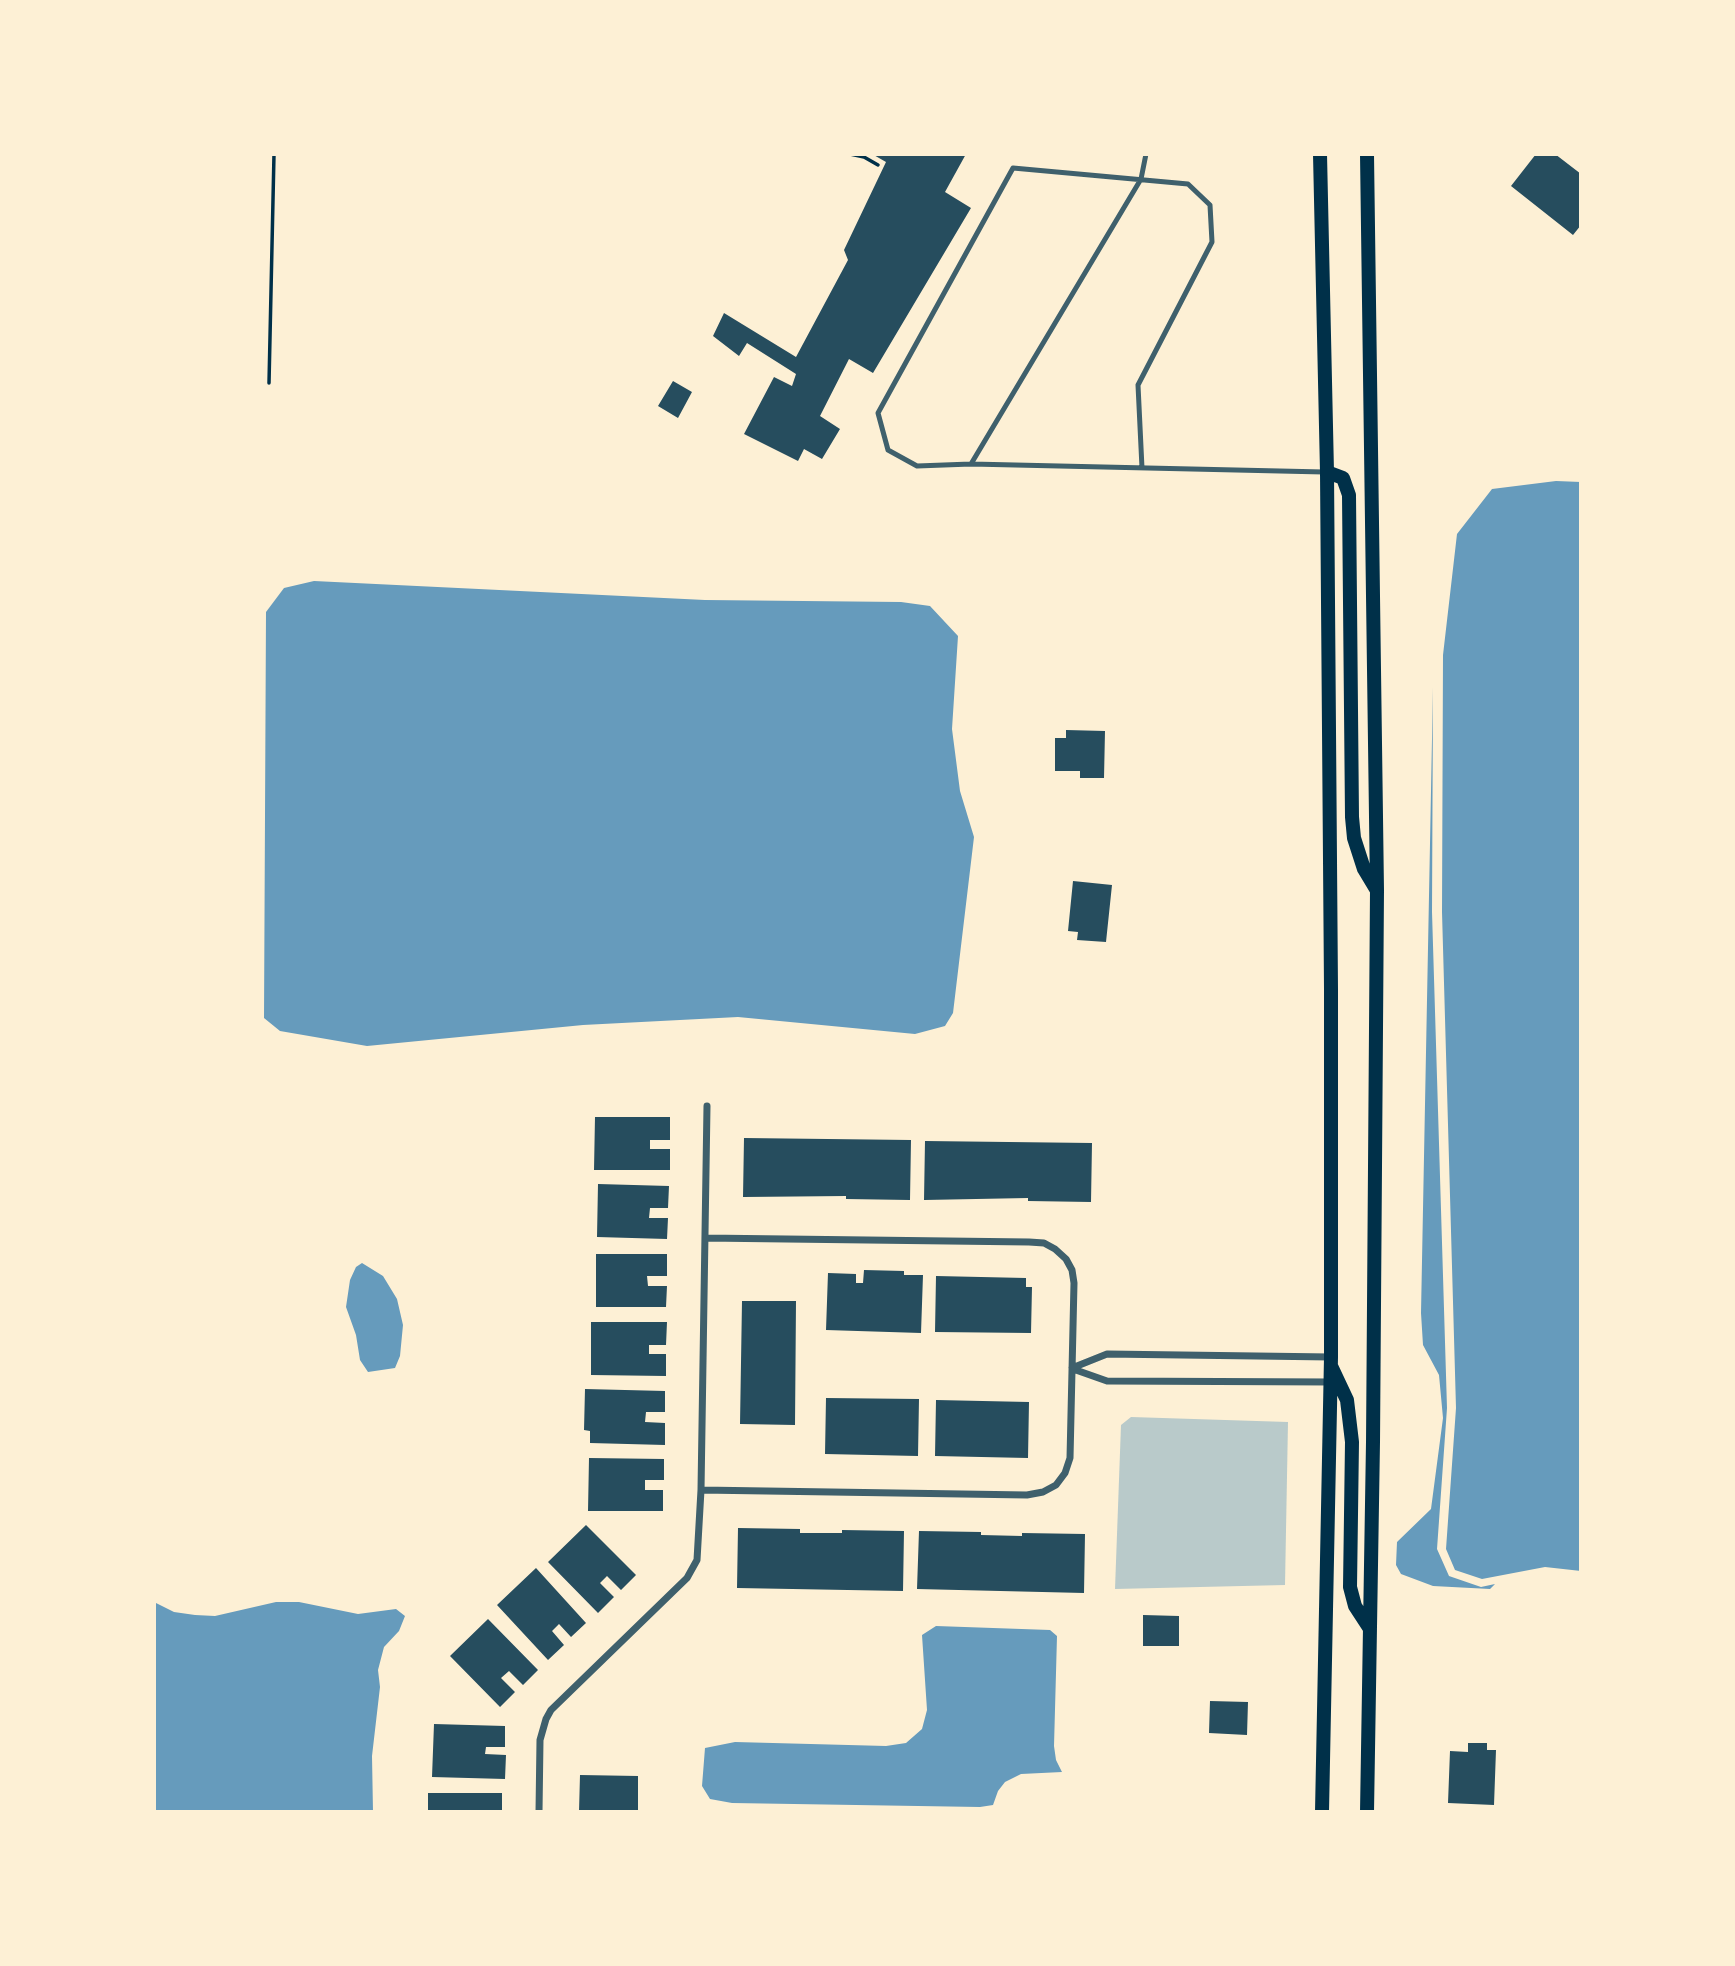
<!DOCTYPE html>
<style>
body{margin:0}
#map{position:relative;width:1735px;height:1966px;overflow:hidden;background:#fdf0d5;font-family:Helvetica,sans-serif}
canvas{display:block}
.frame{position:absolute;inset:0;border:156px solid #fdf0d5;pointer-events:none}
</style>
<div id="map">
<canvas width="1735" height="1966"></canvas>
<div class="frame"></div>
</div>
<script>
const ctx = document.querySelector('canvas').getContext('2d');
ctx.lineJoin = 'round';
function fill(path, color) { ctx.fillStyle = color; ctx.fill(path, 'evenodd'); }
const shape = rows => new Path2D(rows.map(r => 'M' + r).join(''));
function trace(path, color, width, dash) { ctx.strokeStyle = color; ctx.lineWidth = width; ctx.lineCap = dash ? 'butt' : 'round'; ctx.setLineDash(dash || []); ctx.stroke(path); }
fill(shape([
 [1131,1417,1288,1422,1285,1585,1115,1589,1121,1425]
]), '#b9caca');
fill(shape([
 [1556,481,1581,482,1581,1571,1545,1567,1482,1579,1455,1570,1446,1549,1456,1408,1442,912,1443,655,1457,534,1492,489],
 [314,581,705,600,901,602,930,606,958,636,952,729,960,791,974,837,953,1013,945,1026,915,1034,738,1017,583,1025,367,1046,280,1031,264,1018,266,612,284,588],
 [1433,687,1432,912,1447,1408,1437,1549,1449,1576,1481,1587,1495,1584,1490,1589,1433,1586,1401,1574,1396,1565,1397,1542,1431,1509,1443,1418,1439,1375,1423,1345,1421,1313],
 [362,1263,383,1276,397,1299,403,1325,400,1356,395,1368,368,1372,360,1360,356,1335,346,1307,350,1280,356,1267],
 [154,1602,174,1612,195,1615,215,1616,276,1602,299,1602,358,1614,396,1609,405,1616,399,1631,384,1647,378,1670,380,1687,372,1756,373,1812,154,1812],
 [936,1626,1050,1630,1057,1636,1054,1746,1056,1760,1062,1772,1021,1774,1005,1782,998,1791,993,1805,980,1807,732,1803,710,1799,702,1786,705,1748,735,1742,886,1746,906,1743,922,1729,927,1710,922,1635]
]), '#669bbc');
fill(shape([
 [872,154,966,154,945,192,971,208,873,373,849,359,820,416,840,429,822,459,804,449,798,461,744,434,774,377,792,386,796,374,747,343,739,356,713,336,724,313,796,357,848,260,844,250,886,162],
 [1536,154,1555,154,1581,174,1581,225,1573,235,1511,186],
 [673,381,692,392,678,418,658,406],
 [1066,730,1105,731,1104,778,1080,778,1080,771,1055,771,1055,738,1066,738],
 [1073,881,1112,885,1106,942,1077,940,1078,932,1068,931],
 [595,1117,670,1117,670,1140,650,1140,650,1149,670,1149,670,1170,594,1170],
 [744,1138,911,1140,910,1200,846,1199,846,1196,743,1197],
 [925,1141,1092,1143,1091,1202,1028,1201,1028,1198,924,1200],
 [598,1184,669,1186,668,1208,650,1208,649,1218,668,1218,667,1239,597,1237],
 [596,1254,667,1254,667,1276,647,1276,648,1286,667,1286,666,1307,596,1307],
 [864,1270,904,1271,904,1275,923,1275,921,1333,826,1330,828,1273,856,1274,856,1283,863,1283],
 [936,1276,1026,1278,1026,1287,1032,1287,1031,1333,935,1332],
 [742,1301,796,1301,795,1425,740,1424],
 [591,1322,667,1322,666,1345,649,1345,649,1354,666,1354,666,1376,591,1375],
 [585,1389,665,1391,665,1412,646,1412,645,1422,665,1423,665,1445,590,1443,590,1431,584,1430],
 [826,1398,919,1399,918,1456,825,1454],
 [936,1400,1029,1402,1028,1458,935,1456],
 [589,1458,664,1459,664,1480,645,1480,645,1490,663,1490,663,1511,588,1511],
 [586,1525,636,1575,621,1590,607,1576,600,1583,614,1597,598,1613,548,1562],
 [738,1528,800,1529,800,1533,842,1533,842,1530,904,1531,903,1591,737,1588],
 [919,1531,981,1532,981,1535,1022,1536,1022,1533,1085,1534,1084,1593,917,1589],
 [536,1568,586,1623,571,1637,559,1624,552,1631,564,1645,548,1660,497,1605],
 [1143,1615,1179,1616,1179,1646,1143,1646],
 [488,1619,538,1670,523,1685,509,1671,501,1678,515,1692,500,1707,450,1656],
 [1210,1701,1248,1702,1247,1735,1209,1733],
 [434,1724,505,1726,505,1747,486,1747,485,1754,506,1755,505,1779,432,1777],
 [1468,1743,1487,1743,1487,1750,1496,1750,1494,1805,1448,1803,1450,1751,1468,1752],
 [580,1775,638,1776,638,1812,579,1812],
 [428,1793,502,1793,502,1812,428,1812]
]), '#264d5e');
trace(shape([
 [850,154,864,157,878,165],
 [269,383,274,154]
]), '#003049', 3.5);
trace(shape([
 [1146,154,1141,179,971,464,1324,472],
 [971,464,917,466,888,450,878,413,1013,168,1188,184,1210,205,1212,242,1138,385,1142,468]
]), '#3f606c', 5);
trace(shape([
 [1072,1368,1107,1354,1331,1357],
 [1073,1369,1107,1381,1330,1382],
 [701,1490,1027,1495,1043,1492,1056,1485,1065,1473,1070,1458,1074,1283,1072,1270,1066,1259,1055,1249,1044,1243,1029,1242,705,1238],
 [539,1812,540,1740,546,1719,551,1710,687,1578,697,1560,701,1490,707,1106]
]), '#3f606c', 7);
trace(shape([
 [1320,154,1327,472,1331,989,1331,1357,1322,1812],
 [1367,154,1377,890,1373,1442,1367,1812],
 [1327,472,1343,478,1349,495,1352,817,1354,838,1364,869,1376,889],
 [1331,1366,1347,1400,1352,1442,1350,1587,1355,1606,1370,1629]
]), '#003049', 14);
</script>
